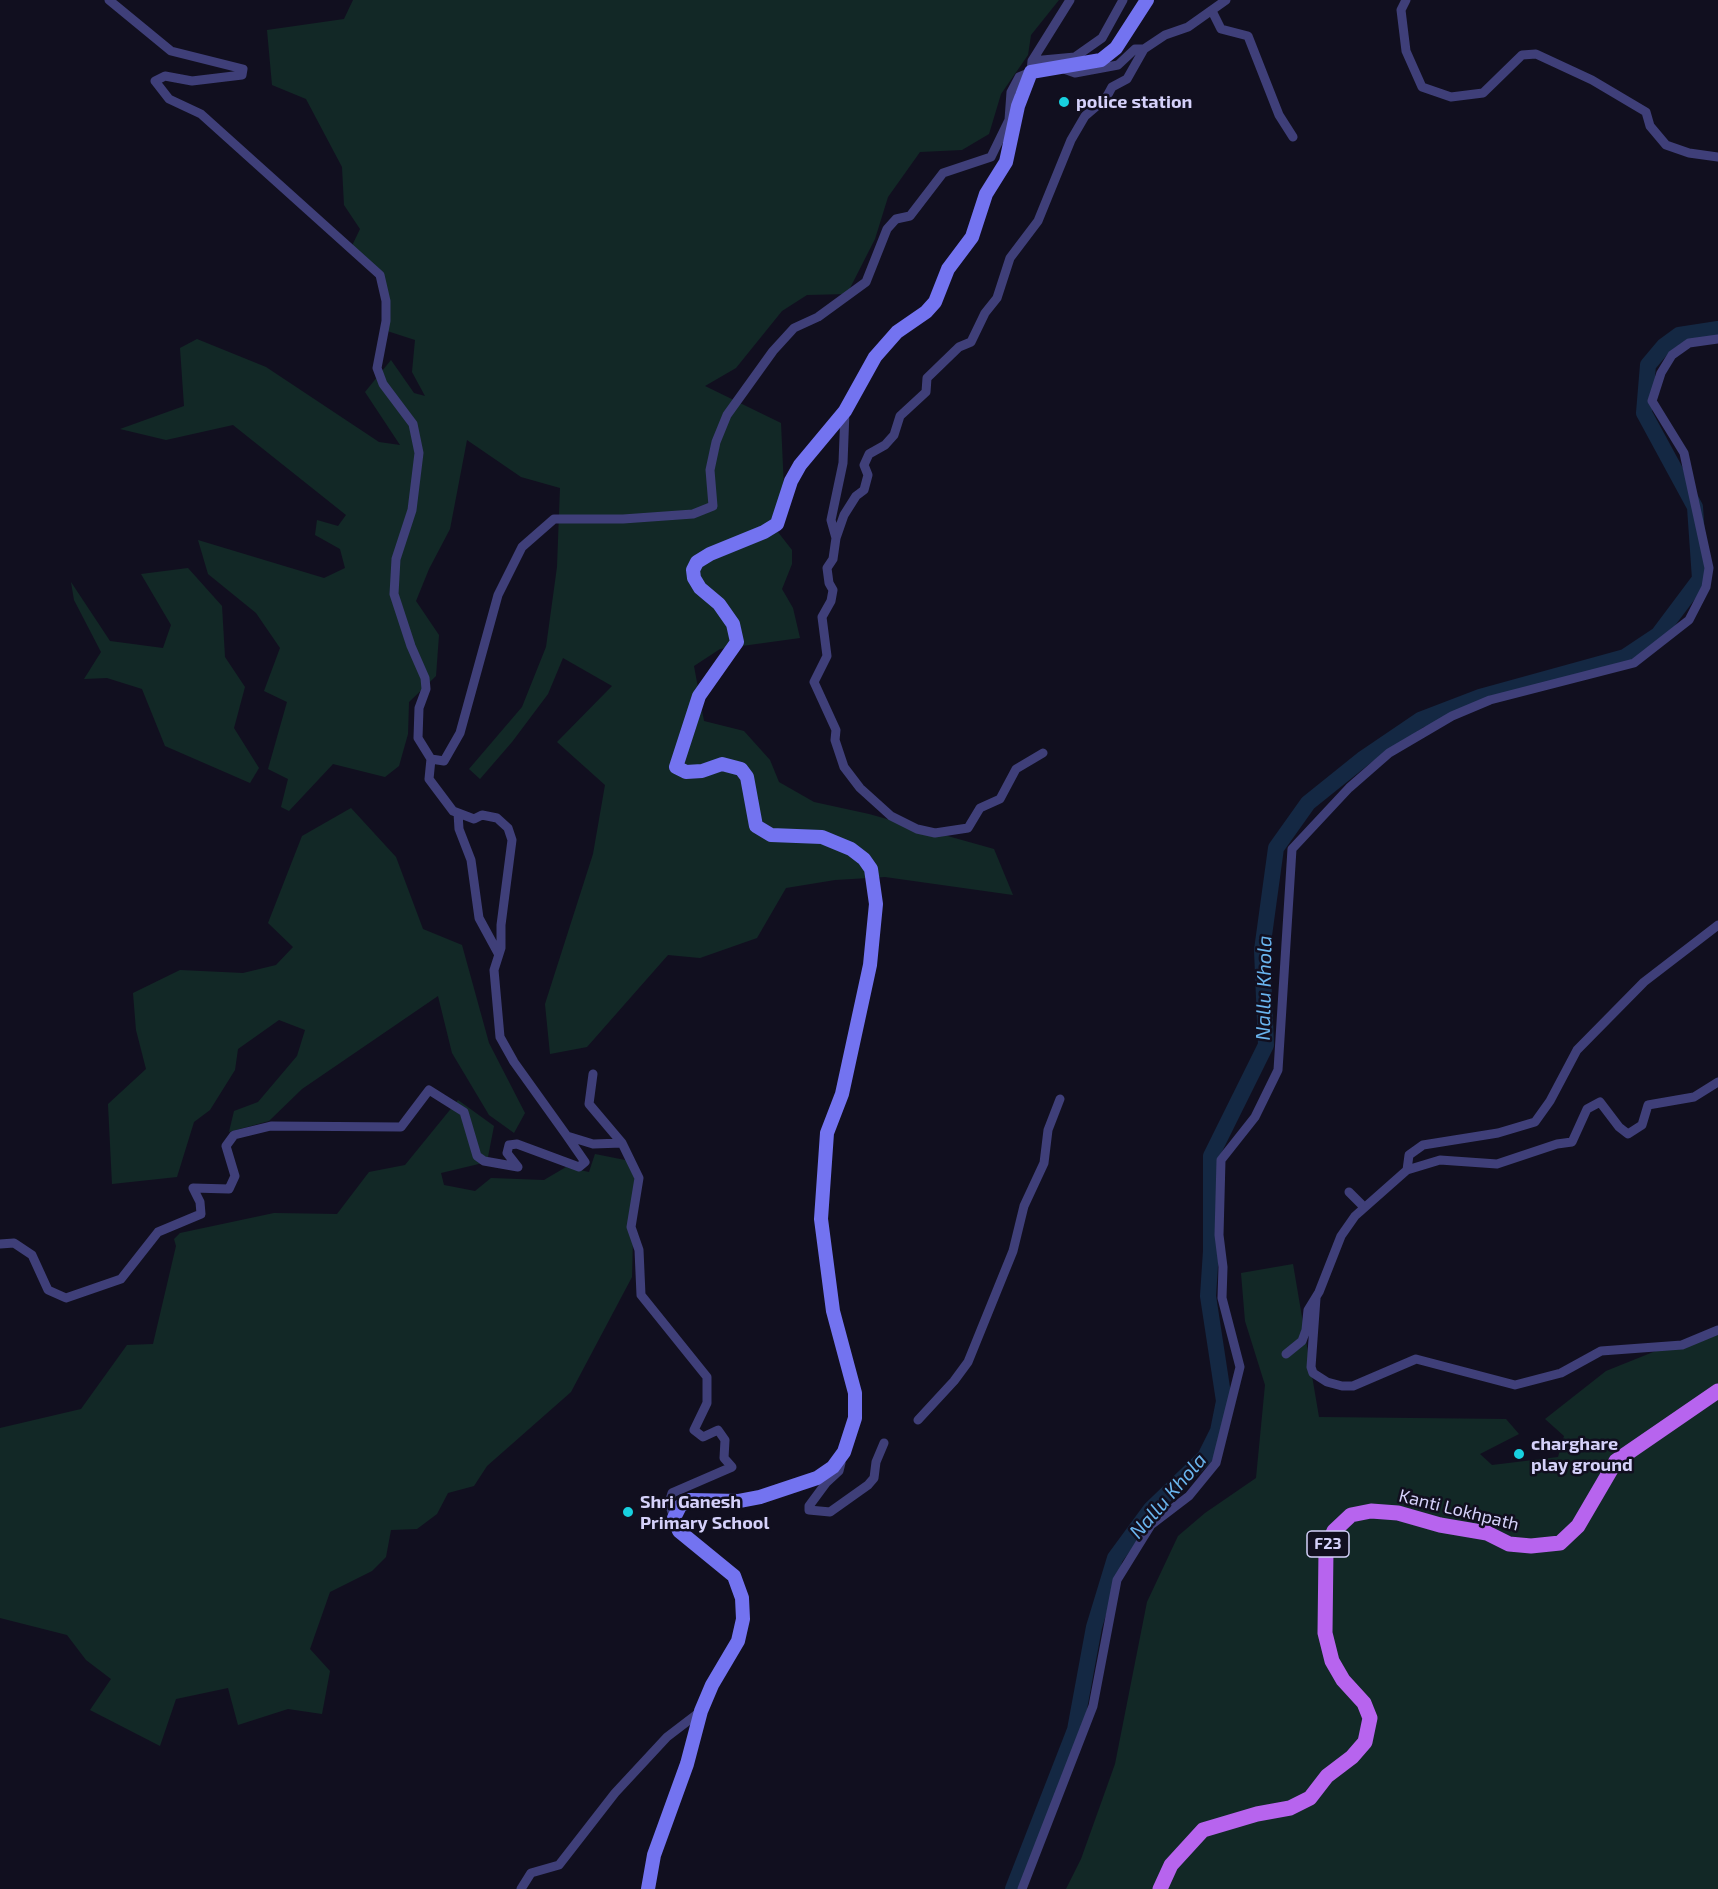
<!DOCTYPE html>
<style>
body{margin:0}
canvas{display:block;background:#110f1f}
</style>
<canvas width="1718" height="1889"></canvas>
<script>
const ctx = document.querySelector('canvas').getContext('2d');
ctx.lineJoin = 'round';
function fill(path, color) { ctx.fillStyle = color; ctx.fill(path, 'evenodd'); }
const shape = rows => new Path2D(rows.map(r => 'M' + r).join(''));
function trace(path, color, width, dash) { ctx.strokeStyle = color; ctx.lineWidth = width; ctx.lineCap = dash ? 'butt' : 'round'; ctx.setLineDash(dash || []); ctx.stroke(path); }
function drawText(font, color, halo, rows, align = 'center') {
  ctx.font = font + ' "Exo 2",sans-serif'; ctx.lineWidth = 5; ctx.setLineDash([]); ctx.textBaseline = 'middle'; ctx.strokeStyle = halo; ctx.fillStyle = color; for (const [text, x, y, turn = 0] of rows) {
    ctx.save(); ctx.translate(x, y); ctx.rotate((+turn || 0) * Math.PI / 180); ctx.textAlign = isNaN(turn) ? turn : align; if (halo) ctx.strokeText(text, 0, 0); ctx.fillText(text, 0, 0); ctx.restore();
  }
}
fill(shape([
 [353,0,1059,0,1031,35,1028,55,1001,94,989,134,962,150,920,152,888,197,875,239,847,294,807,295,782,311,736,368,705,386,781,423,784,489,774,527,792,550,792,564,782,589,793,608,800,638,720,649,694,666,704,721,744,731,770,760,779,782,814,802,869,814,994,849,1013,895,885,877,835,880,786,888,757,938,700,958,668,955,587,1047,550,1054,545,1004,593,854,605,785,557,742,612,686,563,658,548,694,512,742,480,779,469,769,522,707,546,647,557,567,560,488,521,477,467,440,450,529,429,569,416,601,439,635,436,676,409,702,408,734,399,766,385,777,333,764,289,811,281,807,288,779,268,769,287,702,264,691,280,648,256,613,208,574,198,540,324,578,345,568,340,549,315,535,317,520,338,526,346,515,233,425,166,440,120,429,184,406,180,348,197,339,266,367,379,442,400,445,365,392,391,360,414,393,425,396,412,372,415,340,381,329,387,301,383,272,350,250,360,229,344,205,342,167,306,99,272,85,267,30,344,19],
 [188,568,222,606,225,657,245,687,234,728,259,768,250,783,165,746,142,689,107,678,84,679,101,652,74,600,71,582,110,641,163,648,171,625,141,574],
 [351,808,396,857,423,929,462,945,489,1043,525,1113,514,1133,489,1115,452,1053,438,996,302,1089,269,1121,229,1132,234,1111,258,1102,297,1056,305,1030,279,1020,238,1049,235,1070,210,1110,194,1122,177,1177,112,1184,108,1104,146,1069,136,1030,133,993,180,970,243,973,276,965,293,947,268,923,302,836],
 [458,1100,494,1126,487,1162,441,1173,444,1185,475,1191,491,1178,544,1180,566,1167,589,1172,595,1154,635,1162,632,1277,571,1392,487,1466,474,1486,448,1493,437,1514,417,1529,391,1530,386,1557,372,1571,330,1592,310,1649,330,1671,322,1714,288,1709,238,1725,228,1688,176,1699,160,1746,90,1710,111,1679,86,1660,67,1635,0,1618,0,1428,81,1409,127,1345,153,1344,176,1246,174,1239,180,1233,274,1213,337,1214,369,1172,405,1165],
 [1293,1264,1319,1417,1506,1419,1519,1434,1480,1454,1492,1465,1558,1457,1564,1436,1545,1419,1606,1371,1718,1326,1718,1889,1066,1889,1081,1859,1115,1764,1147,1602,1178,1536,1205,1513,1256,1478,1265,1385,1245,1321,1241,1273]
]), '#122826');
trace(shape([
 [1013,1889,1075,1730,1094,1627,1115,1558,1151,1509,1205,1457,1218,1431,1224,1401,1208,1296,1211,1251,1211,1156,1266,1045,1262,950,1276,848,1308,803,1364,758,1420,720,1480,697,1625,657,1658,635,1700,579,1695,507,1644,413,1648,365,1664,346,1679,335,1718,329]
]), '#142843', 16);
trace(shape([
 [109,0,171,51,243,69,242,75,192,81,165,76,155,81,169,99,201,114,380,275,386,301,386,321,377,368,383,384,413,424,419,453,412,510,396,559,394,594,411,646,425,678,426,689,419,708,418,738,431,759,444,761,460,733,498,595,522,547,554,519,623,519,693,514,713,506,710,470,716,442,727,415,773,351,794,328,818,317,866,282,887,229,896,219,910,216,943,173,991,157,1009,120,1011,92,1019,77,1031,72,1032,61,1075,57,1102,38,1123,0],
 [1406,0,1401,10,1406,51,1422,87,1451,97,1483,93,1522,55,1536,54,1592,80,1646,112,1650,126,1666,145,1689,153,1718,157],
 [1212,11,1221,29,1248,36,1279,115,1293,137],
 [1032,61,1070,0],
 [1061,68,1075,73,1118,65,1135,49,1144,49],
 [836,538,831,520,843,463,845,411],
 [1043,753,1016,769,1000,799,980,808,968,828,935,833,917,829,891,816,860,788,844,767,835,740,836,730,814,682,827,656,822,617,831,601,833,590,829,583,827,568,833,559,836,538,844,515,856,496,864,490,868,475,864,465,869,454,885,445,894,435,900,416,926,392,927,378,959,347,971,342,985,313,997,298,1010,258,1038,221,1071,140,1085,116,1106,98,1112,87,1127,79,1144,49,1165,35,1188,27,1226,0],
 [431,759,429,779,453,811,474,819,482,815,497,818,508,828,512,840,501,925,501,948,494,970,500,1037,514,1062,567,1136,593,1144,622,1143],
 [458,813,459,829,471,860,479,918,498,953],
 [593,1074,589,1104,622,1143,639,1178,631,1227,639,1250,641,1295,707,1377,707,1403,694,1430,703,1437,718,1430,725,1440,724,1458,732,1467,672,1493,669,1503,674,1518],
 [1407,1170,1440,1160,1497,1164,1557,1144,1572,1142,1587,1109,1600,1102,1619,1127,1628,1134,1642,1125,1648,1105,1694,1097,1718,1082],
 [1349,1192,1364,1207],
 [0,1244,14,1243,32,1255,48,1290,66,1298,121,1279,158,1232,201,1214,200,1202,193,1188,229,1189,235,1176,226,1146,234,1135,271,1126,401,1127,429,1090,464,1112,477,1156,484,1161,518,1167,507,1153,509,1145,517,1144,579,1167,585,1162,567,1136],
 [1316,1298,1311,1367,1313,1373,1327,1382,1342,1386,1353,1386,1416,1359,1515,1385,1561,1373,1601,1351,1682,1345,1718,1330],
 [1286,1354,1302,1341,1306,1330,1308,1310,1319,1292,1341,1236,1355,1216,1407,1170,1409,1155,1423,1145,1498,1133,1535,1122,1550,1101,1577,1050,1644,982,1718,925],
 [918,1420,954,1381,968,1362,1013,1251,1024,1206,1044,1163,1048,1130,1060,1099],
 [841,1463,839,1471,826,1483,809,1506,809,1510,830,1512,868,1485,874,1478,876,1462,884,1443],
 [521,1889,531,1873,559,1865,615,1793,667,1737,701,1711],
 [1022,1889,1093,1706,1117,1580,1151,1525,1189,1496,1216,1463,1240,1367,1222,1298,1223,1267,1219,1235,1221,1160,1255,1117,1278,1070,1292,849,1349,788,1389,753,1452,716,1490,700,1634,663,1689,620,1706,587,1709,568,1684,453,1652,401,1661,373,1672,355,1689,343,1718,339]
]), '#3f3f79', 9);
trace(shape([
 [648,1889,654,1855,687,1764,701,1711,712,1685,738,1641,743,1619,742,1598,734,1576,679,1531,674,1518,680,1506,690,1500,739,1501,760,1497,817,1478,833,1467,844,1452,855,1418,855,1393,833,1311,821,1219,827,1133,842,1094,870,965,876,904,871,869,864,859,851,849,822,837,771,835,756,826,747,777,741,769,722,764,702,771,686,772,676,767,699,696,737,642,733,624,719,604,700,588,694,578,693,570,697,562,710,554,764,532,777,524,791,481,800,465,845,411,875,357,897,332,926,312,935,302,948,269,972,237,986,194,1006,162,1018,106,1031,72,1101,60,1116,48,1147,0]
]), '#7373f0', 14);
trace(shape([
 [1160,1889,1171,1865,1203,1830,1257,1814,1290,1808,1310,1798,1327,1776,1352,1757,1365,1742,1370,1718,1364,1703,1343,1680,1332,1661,1325,1633,1326,1550,1334,1531,1351,1515,1371,1511,1398,1513,1440,1525,1487,1533,1509,1544,1531,1546,1560,1543,1578,1526,1616,1461,1718,1391]
]), '#b764ee', 15);
for (const [x, y, r, color] of [
 [1064,102,6,"#18d0df"],
 [1519,1454,6,"#18d0df"],
 [628,1512,6,"#18d0df"]
]) { const dot = new Path2D(); dot.arc(x, y, r, 0, 2 * Math.PI); ctx.fillStyle = color; ctx.fill(dot); trace(dot, '#110f1f', 2); }
for (const [x, y, w] of [
 [1328,1544,42]
]) { const box = new Path2D(); box.roundRect(x - w / 2, y - 13, w, 26, 4.5); ctx.fillStyle = '#110f1f'; ctx.fill(box); trace(box, '#d5d1fa', 1.5); }
drawText('bold 16px', '#d5d1fa', null, [
 ["F23",1328,1544]
]);
drawText('bold 18px', '#d5d1fa', '#110f1f', [
 ["police station",1076,102],
 ["charghare",1531,1444],
 ["play ground",1531,1465],
 ["Shri Ganesh",640,1502],
 ["Primary School",640,1523]
], 'left');
drawText('18px', '#d5d1fa', '#110f1f', [
 ["Kanti Lokhpath",1459,1510,14]
]);
drawText('italic 20px', '#6ab5ef', '#110f1f', [
 ["Nallu Khola",1264,988,-89],
 ["Nallu Khola",1168,1496,-49]
]);
</script>
